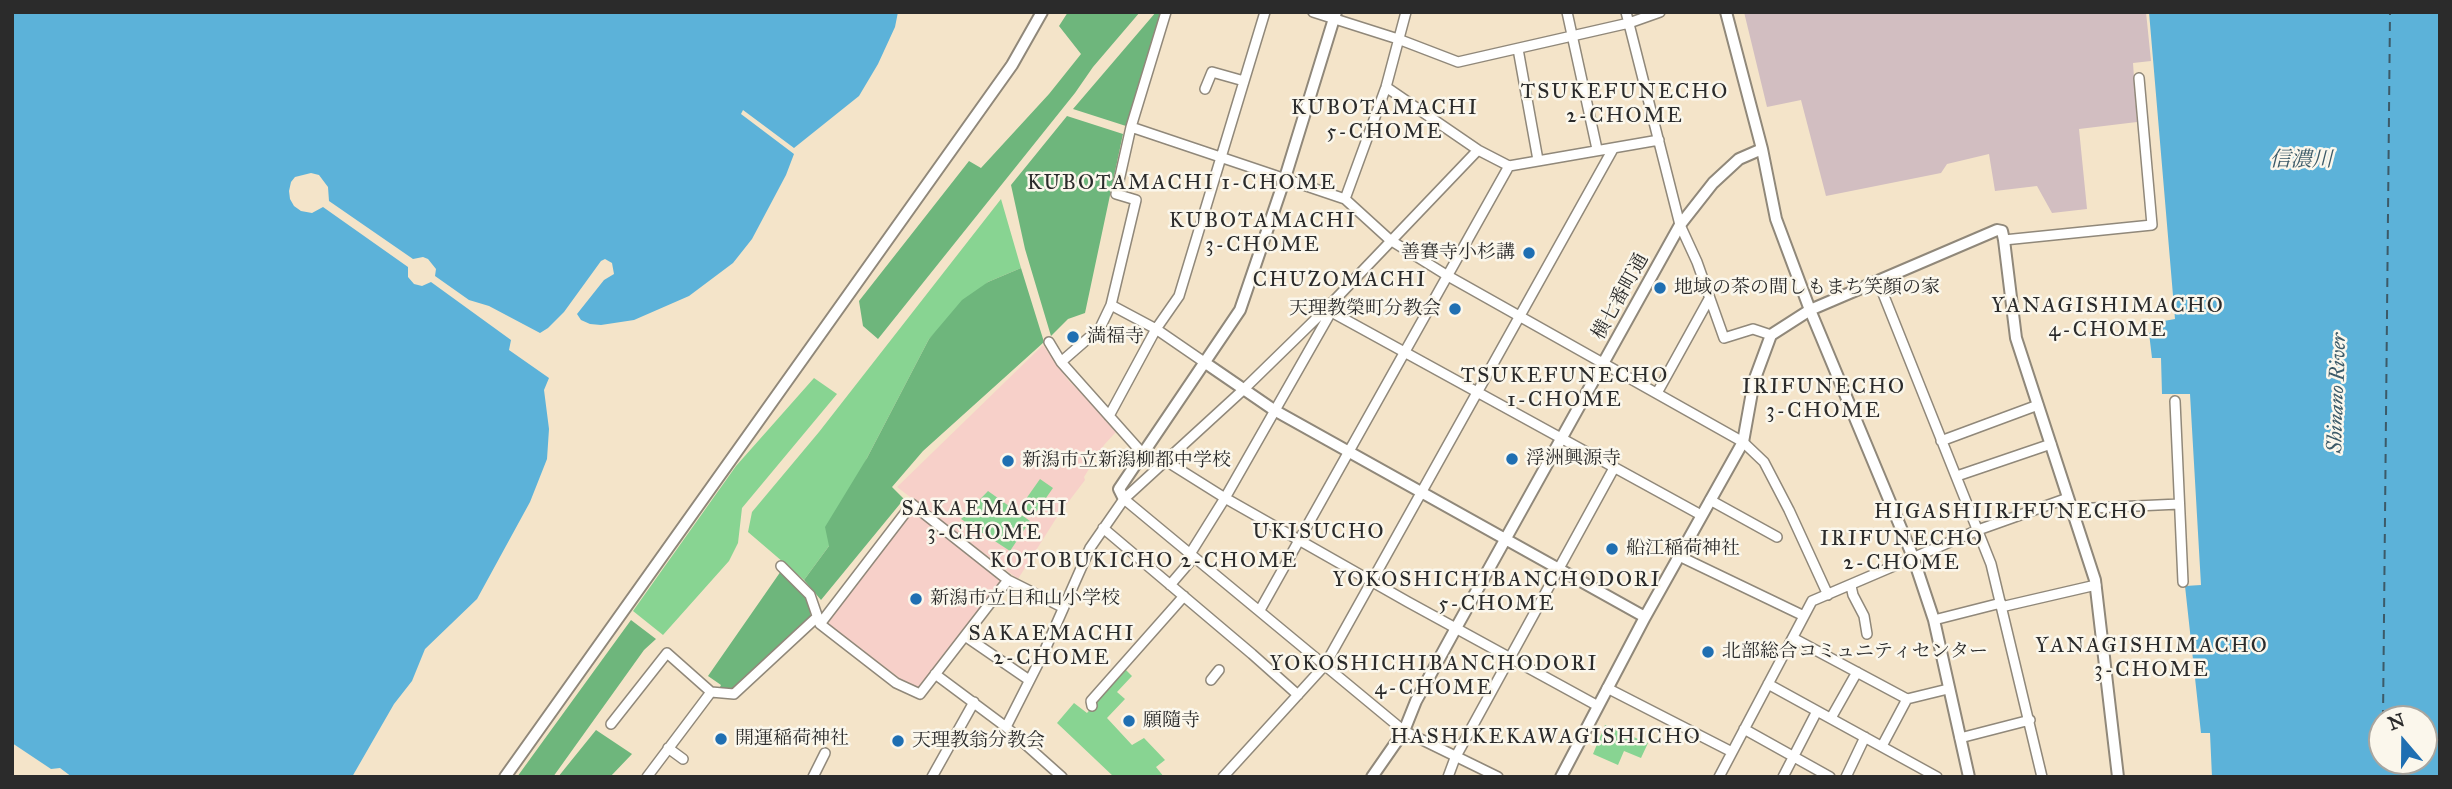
<!DOCTYPE html>
<meta charset="utf-8">
<style>
body{margin:0}
#map{position:relative;width:2452px;height:789px;overflow:hidden;background:#f4e4c9;font-family:"IM FELL Great Primer",serif}
canvas{display:block}
.frame{position:absolute;inset:0;border:14px solid #2b2b2b;pointer-events:none}
.north{position:absolute;left:2368px;top:705px;width:70px;height:70px;box-sizing:border-box;background:#fbf7ec;border:2px solid #a8a59f;border-radius:50%;rotate:340deg;font-size:19px;font-weight:700;line-height:28px;text-align:center;color:#2b2b2b}
.north::after{content:'';display:block;margin:auto;width:24px;height:32px;background:#1f6fb2;clip-path:polygon(50% 0,100% 100%,50% 72%,0 100%)}
</style>
<div id="map">
<canvas width="2452" height="789"></canvas>
<div class="frame"></div>
<div class="north">N</div>
</div>
<script>
const ctx = document.querySelector('canvas').getContext('2d');
ctx.lineJoin = 'round';
function fill(path, color) { ctx.fillStyle = color; ctx.fill(path, 'evenodd'); }
const shape = rows => new Path2D(rows.map(r => 'M' + r).join(''));
function trace(path, color, width, dash) { ctx.strokeStyle = color; ctx.lineWidth = width; ctx.lineCap = dash ? 'butt' : 'round'; ctx.setLineDash(dash || []); ctx.stroke(path); }
function drawText(font, color, halo, rows, align = 'center') {
  ctx.font = font + ' "IM FELL Great Primer","Noto Serif JP",serif'; ctx.lineWidth = 5; ctx.setLineDash([]); ctx.textBaseline = 'middle'; ctx.strokeStyle = halo; ctx.fillStyle = color; for (const [text, x, y, turn = 0] of rows) {
    ctx.save(); ctx.translate(x, y); ctx.rotate((+turn || 0) * Math.PI / 180); ctx.textAlign = isNaN(turn) ? turn : align; if (halo) ctx.strokeText(text, 0, 0); ctx.fillText(text, 0, 0); ctx.restore();
  }
}
fill(shape([
 [1043,345,1068,380,1113,424,1110,426,1116,432,1104,445,1084,477,1085,480,1057,517,1018,579,897,487],
 [912,510,1003,580,921,688,914,689,830,625,828,618]
]), '#f7d0c9');
fill(shape([
 [1744,12,2146,12,2151,61,2133,63,2137,122,2079,129,2087,209,2052,213,2037,186,1995,191,1989,154,1947,164,1941,173,1826,196,1801,100,1767,107]
]), '#d2bec1');
fill(shape([
 [1001,199,1021,268,988,282,929,339,867,458,829,546,804,580,748,532,752,512,819,432],
 [814,378,837,394,742,508,738,543,729,561,663,635,633,611,736,466],
 [1040,479,1053,488,1034,515,1021,506],
 [988,491,1030,521,1010,551,961,519],
 [1125,669,1132,676,1117,692,1125,699,1107,718,1132,745,1144,738,1165,760,1156,767,1164,777,1114,777,1057,723,1074,703,1087,713],
 [1605,725,1648,743,1641,758,1624,751,1618,765,1593,754]
]), '#88d492');
fill(shape([
 [1068,12,1140,12,1093,67,1075,93,878,339,863,326,859,301,969,161,981,168,1049,94,1081,54,1059,26],
 [1156,12,1161,12,1126,126,1073,109],
 [1067,116,1123,134,1085,313,1068,319,1051,336,1025,249,1011,185],
 [1021,268,1044,342,923,451,892,487,904,499,821,600,804,580,829,546,825,527,867,458,929,339,962,300,988,282],
 [781,571,807,596,811,616,734,689,719,689,721,685,708,676],
 [631,620,656,639,644,650,553,777,517,777],
 [596,730,632,754,610,777,558,777]
]), '#6eb67c');
fill(shape([
 [12,12,898,12,895,27,878,64,859,96,794,148,743,110,741,114,794,154,786,175,752,239,733,263,689,296,634,320,601,325,590,324,581,320,577,314,604,280,614,274,612,263,605,259,601,261,564,312,548,328,540,333,489,306,469,300,435,276,436,269,428,259,423,257,413,259,329,201,328,187,319,175,311,173,295,177,291,182,289,191,290,199,294,206,301,211,312,213,323,207,408,267,408,277,414,284,422,286,431,282,511,340,509,350,549,378,544,390,549,429,547,459,530,502,477,599,425,649,412,681,394,704,352,777,72,777,60,768,51,769,12,743],
 [2149,12,2440,12,2440,777,2212,777,2210,733,2201,733,2185,586,2201,585,2190,394,2162,394,2161,358,2152,358,2149,333,2153,332,2153,323,2175,319],
 [2382,719,2424,719,2424,761,2382,761]
]), '#5cb2d9');
trace(shape([
 [2383,719,2390,12],
 [2398,761,2405,777]
]), '#3c5a68', 2, [9, 7]);
const minor = shape([
 [1313,12,1398,39,1458,62,1629,23,1660,12],
 [1567,12,1597,149],
 [1626,12,1680,225,1697,262,1724,338,1753,329,1771,335],
 [1518,49,1538,160],
 [1386,87,1478,150,1509,166,1659,140],
 [1205,89,1212,72,1244,81],
 [1131,127,1345,199,1390,240,1448,276,1743,442,1764,462,1789,510,1828,595],
 [1345,199,1386,87,1406,12],
 [2004,240,2152,225,2139,78],
 [1878,281,1991,564,2042,777],
 [1111,305,1156,329,1204,362],
 [1326,309,1701,515],
 [1049,342,1061,362,1143,454],
 [1061,362,1100,328,1111,305,1136,200,1116,194,1131,127,1166,12],
 [1657,393,1709,299],
 [2175,401,2183,582],
 [1109,416,1156,329,1179,296,1265,12],
 [1941,441,2038,405],
 [1166,461,1225,498,1408,602,1598,706],
 [1957,476,2051,444],
 [1124,499,1404,731,1498,777],
 [1710,500,1777,537],
 [2072,509,2179,504],
 [1103,528,1252,654,1298,695],
 [1190,554,1225,498,1331,312],
 [1679,556,1804,616],
 [781,566,810,595,820,624,896,683,920,694,1008,580],
 [1170,585,1194,557],
 [1851,586,1853,595,1864,616,1867,634],
 [2001,607,2096,585],
 [1260,610,1509,166],
 [1934,620,2001,603],
 [820,624,912,504,1008,580,1062,607],
 [965,636,1029,680],
 [1793,638,1907,699,1948,689],
 [935,674,1006,727,1062,777],
 [1211,680,1219,670],
 [1768,684,1937,777],
 [1607,688,1732,752],
 [1092,706,1091,701,1184,596],
 [1831,718,1857,672],
 [611,724,667,653,711,692,734,694,816,618],
 [1006,727,1044,652,1090,548,1124,499,1243,390,1326,309,1478,150],
 [1744,729,1830,777],
 [1960,738,2030,720],
 [1882,746,1907,699],
 [668,748,683,759],
 [647,777,711,692],
 [813,777,825,753],
 [932,777,974,702],
 [1223,777,1325,665,1613,149],
 [1448,777,1455,758,1614,468],
 [1719,777,1812,601,1978,530,2068,498],
 [1783,777,1817,711],
 [1846,777,1865,737]
]);
const tertiary = shape([
 [1726,12,1762,149,1776,219,1810,310,1913,557,1934,620,1969,777],
 [1204,362,1274,410,1645,617],
 [1124,499,1119,489,1240,310,1284,181,1336,12],
 [505,777,1012,65,1042,12],
 [1372,777,1404,731,1416,701,1456,628,1680,225,1713,183,1739,159,1762,149],
 [1561,777,1645,617,1743,442,1754,381,1771,335,1810,310,1997,230,2002,231,2004,240,2016,338,2095,580,2118,777]
]);
trace(minor, '#90887a', 12);
trace(tertiary, '#90887a', 14);
trace(minor, '#fff', 9);
trace(tertiary, '#fff', 10);
for (const [x, y, r, color] of [
 [1529,253,7,"#1f6fb2"],
 [1660,288,7,"#1f6fb2"],
 [1455,309,7,"#1f6fb2"],
 [1073,337,7,"#1f6fb2"],
 [1512,459,7,"#1f6fb2"],
 [1008,461,7,"#1f6fb2"],
 [1612,549,7,"#1f6fb2"],
 [916,599,7,"#1f6fb2"],
 [1708,652,7,"#1f6fb2"],
 [1129,721,7,"#1f6fb2"],
 [721,739,7,"#1f6fb2"],
 [898,741,7,"#1f6fb2"]
]) { const dot = new Path2D(); dot.arc(x, y, r, 0, 2 * Math.PI); ctx.fillStyle = color; ctx.fill(dot); trace(dot, '#fbf7ec', 2.5); }
drawText('19px', '#2b2b2b', '#fbf7ec', [
 ["善賽寺小杉講",1515,253,"right"],
 ["地域の茶の間しもまち笑顔の家",1674,288],
 ["天理教榮町分教会",1441,309,"right"],
 ["満福寺",1087,337],
 ["浮洲興源寺",1526,459],
 ["新潟市立新潟柳都中学校",1022,461],
 ["船江稲荷神社",1626,549],
 ["新潟市立日和山小学校",930,599],
 ["北部総合コミュニティセンター",1722,652],
 ["願隨寺",1143,721],
 ["開運稲荷神社",735,739],
 ["天理教翁分教会",912,741]
], 'left');
drawText('19px', '#2b2b2b', '#fbf7ec', [
 ["横七番町通",1621,297,-61]
]);
ctx.letterSpacing = '2px';
drawText('21px', '#2b2b2b', '#fbf7ec', [
 ["TSUKEFUNECHO",1625,93],
 ["2-CHOME",1625,117],
 ["KUBOTAMACHI",1385,109],
 ["5-CHOME",1385,133],
 ["KUBOTAMACHI 1-CHOME",1182,184],
 ["KUBOTAMACHI",1263,222],
 ["3-CHOME",1263,246],
 ["CHUZOMACHI",1340,281],
 ["YANAGISHIMACHO",2108,307],
 ["4-CHOME",2108,331],
 ["TSUKEFUNECHO",1565,377],
 ["1-CHOME",1565,401],
 ["IRIFUNECHO",1824,388],
 ["3-CHOME",1824,412],
 ["SAKAEMACHI",985,510],
 ["3-CHOME",985,534],
 ["HIGASHIIRIFUNECHO",2011,513],
 ["UKISUCHO",1319,533],
 ["IRIFUNECHO",1902,540],
 ["2-CHOME",1902,564],
 ["KOTOBUKICHO 2-CHOME",1144,562],
 ["YOKOSHICHIBANCHODORI",1497,581],
 ["5-CHOME",1497,605],
 ["SAKAEMACHI",1052,635],
 ["2-CHOME",1052,659],
 ["YANAGISHIMACHO",2152,647],
 ["3-CHOME",2152,671],
 ["YOKOSHICHIBANCHODORI",1434,665],
 ["4-CHOME",1434,689],
 ["HASHIKEKAWAGISHICHO",1546,738]
]);
ctx.letterSpacing = '0px';
drawText('italic 21px', '#3c5a68', '#fbf7ec', [
 ["信濃川",2301,161],
 ["Shinano River",2338,393,-88]
]);
</script>
